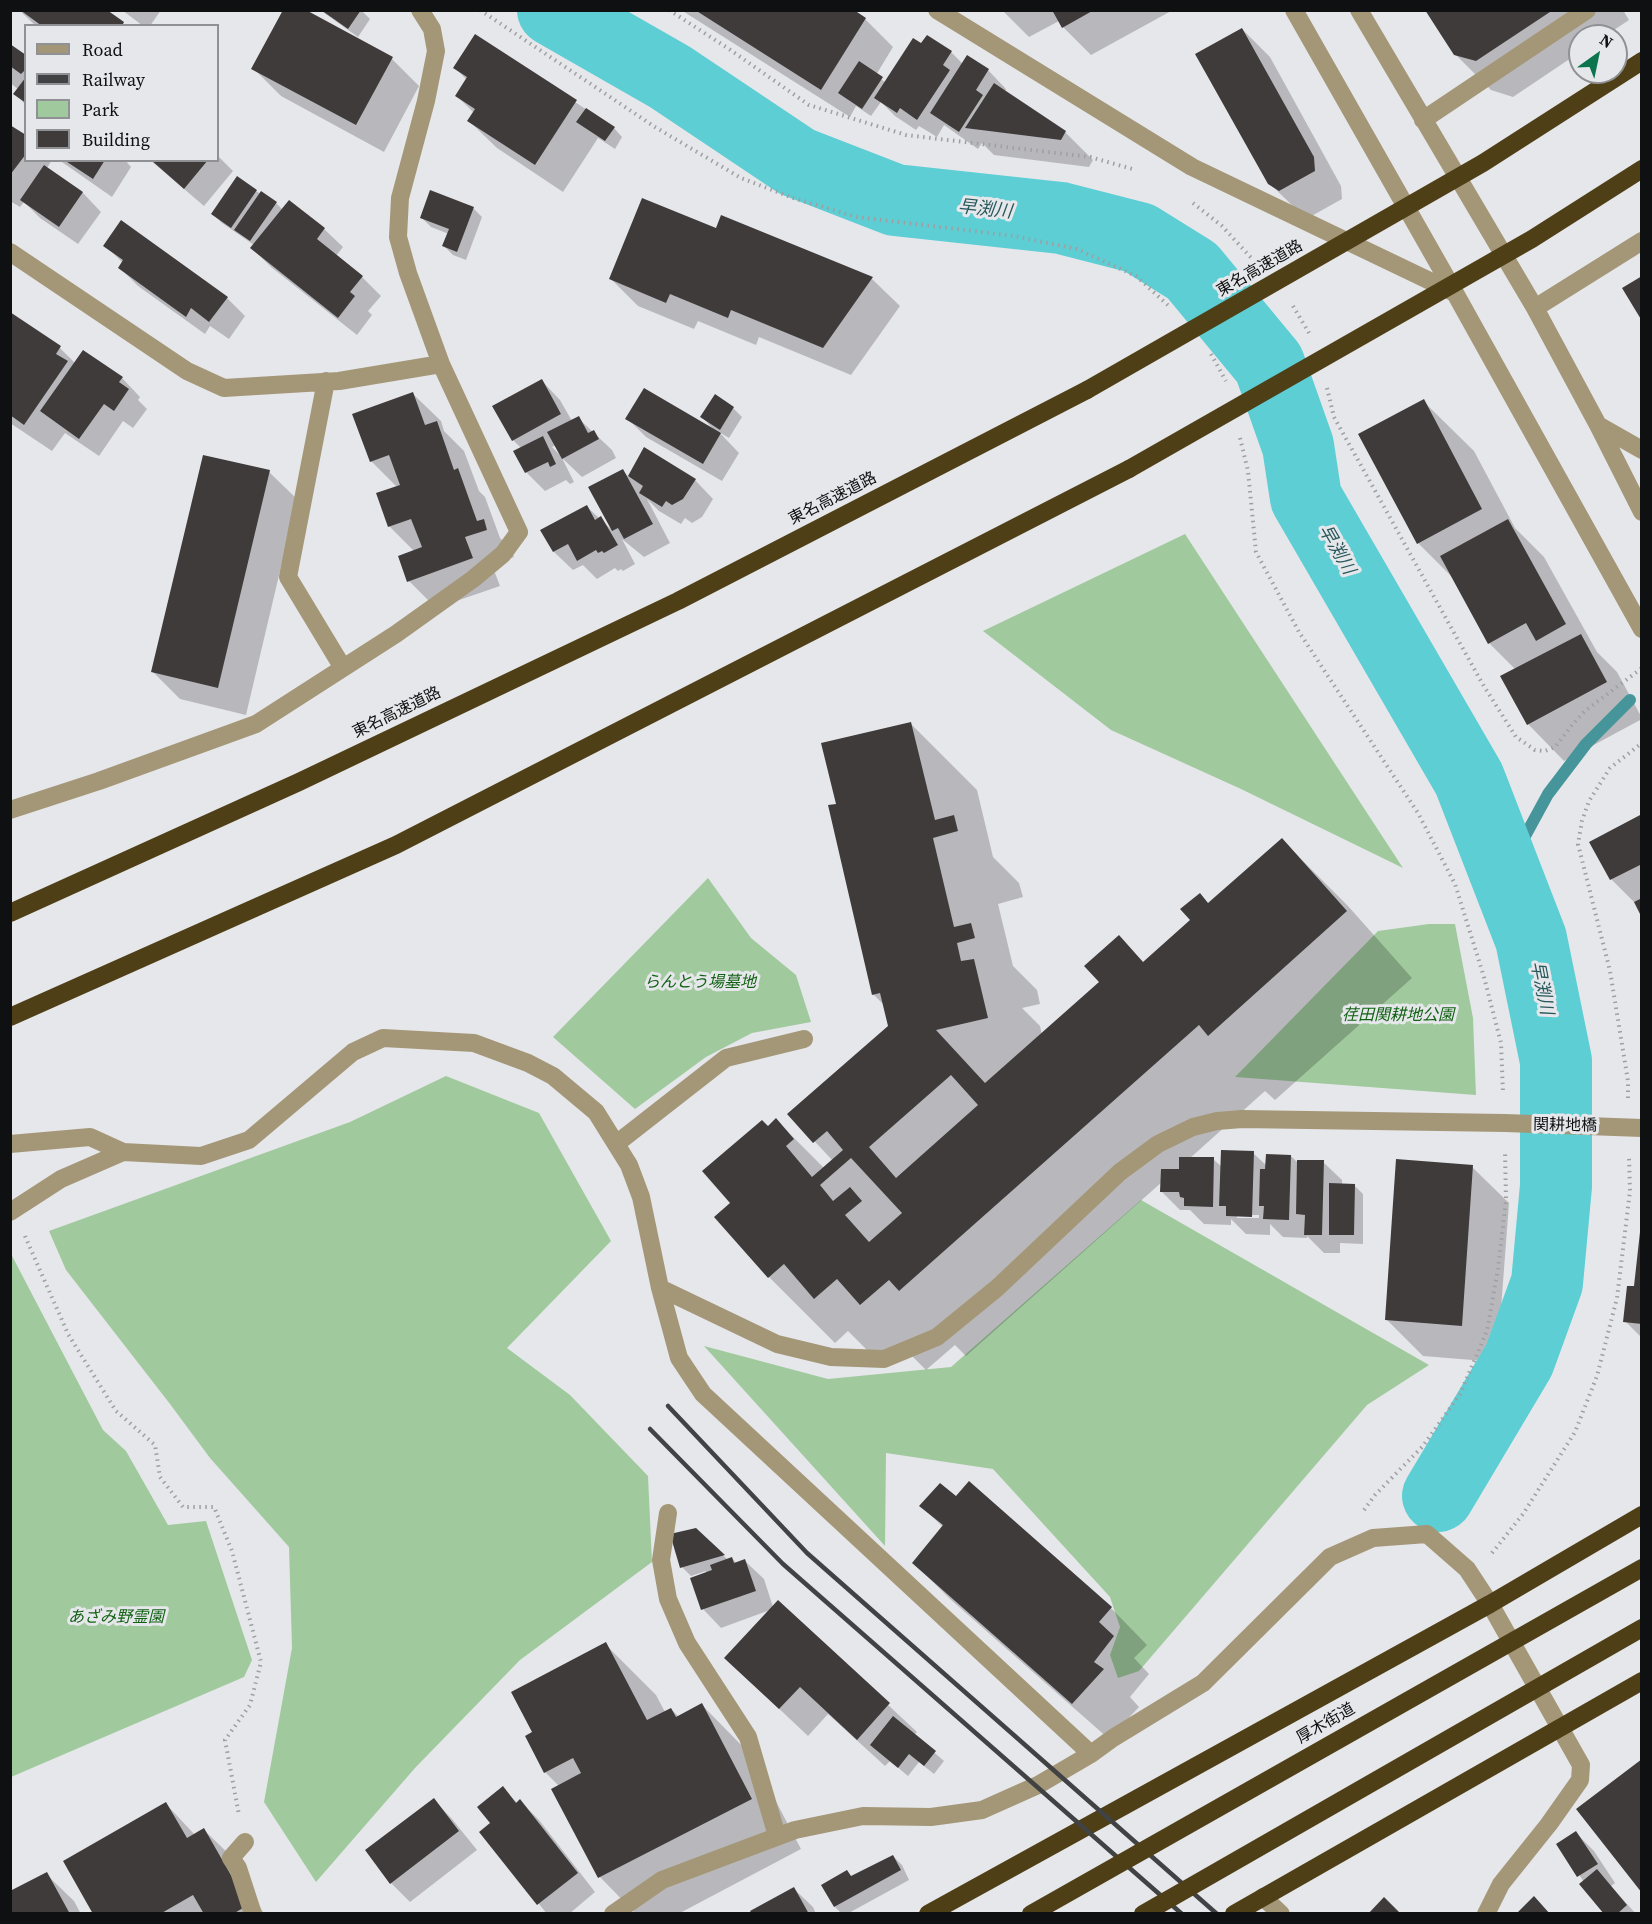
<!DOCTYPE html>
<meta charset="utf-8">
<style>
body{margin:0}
#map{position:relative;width:1652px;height:1924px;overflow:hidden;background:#e6e7eb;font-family:"Source Serif 4",serif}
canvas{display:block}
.frame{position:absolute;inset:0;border:12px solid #0f1011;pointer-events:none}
.legend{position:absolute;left:24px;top:24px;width:195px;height:138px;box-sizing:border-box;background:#e6e7eb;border:2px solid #909194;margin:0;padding:8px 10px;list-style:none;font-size:18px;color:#0f1011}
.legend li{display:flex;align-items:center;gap:12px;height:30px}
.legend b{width:30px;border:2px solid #909194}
.north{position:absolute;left:1568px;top:24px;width:60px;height:60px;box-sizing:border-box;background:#e6e7eb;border:2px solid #909194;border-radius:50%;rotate:33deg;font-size:16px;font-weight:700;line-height:24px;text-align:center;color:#0f1011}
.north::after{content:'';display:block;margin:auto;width:21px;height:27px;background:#0c754d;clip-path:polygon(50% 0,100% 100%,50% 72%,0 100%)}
</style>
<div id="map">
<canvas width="1652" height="1924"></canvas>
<div class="frame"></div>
<ul class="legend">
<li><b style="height:8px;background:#a49778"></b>Road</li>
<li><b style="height:8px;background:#414244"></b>Railway</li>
<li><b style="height:16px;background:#a0ca9d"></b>Park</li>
<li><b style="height:16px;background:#403b3b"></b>Building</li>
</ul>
<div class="north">N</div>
</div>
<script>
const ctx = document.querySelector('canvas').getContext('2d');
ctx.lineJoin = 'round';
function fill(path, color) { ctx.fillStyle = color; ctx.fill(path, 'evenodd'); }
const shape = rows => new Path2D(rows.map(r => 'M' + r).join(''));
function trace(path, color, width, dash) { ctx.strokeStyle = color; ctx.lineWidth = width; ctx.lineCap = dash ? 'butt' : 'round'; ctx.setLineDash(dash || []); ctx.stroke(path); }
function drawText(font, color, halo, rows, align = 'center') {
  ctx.font = font + ' "Source Serif 4","Noto Sans JP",serif'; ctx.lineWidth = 6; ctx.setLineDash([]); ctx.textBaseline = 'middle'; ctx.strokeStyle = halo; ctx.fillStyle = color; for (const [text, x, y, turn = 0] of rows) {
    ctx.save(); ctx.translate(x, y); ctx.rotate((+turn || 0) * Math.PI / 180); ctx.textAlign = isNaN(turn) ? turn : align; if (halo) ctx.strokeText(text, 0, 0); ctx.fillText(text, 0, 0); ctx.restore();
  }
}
fill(shape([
 [1185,534,1403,868,1241,789,1111,730,983,631],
 [708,878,751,938,796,975,811,1022,752,1033,706,1057,635,1109,553,1037],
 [1429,924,1455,924,1473,1018,1476,1095,1235,1077,1378,931],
 [446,1076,539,1113,611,1241,507,1348,570,1395,648,1476,652,1562,520,1660,415,1768,316,1882,264,1802,292,1648,289,1547,210,1458,170,1404,66,1270,49,1231,350,1122],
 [1141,1200,1429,1365,1367,1405,1139,1671,1118,1678,1110,1655,1120,1627,1110,1597,993,1469,886,1453,885,1546,704,1346,828,1379,951,1367],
 [10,1252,103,1430,126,1451,168,1525,206,1521,252,1660,244,1677,11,1777]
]), '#a0ca9d');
fill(shape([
 [19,10,105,10,125,26,36,26],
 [122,10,161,10,150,26,143,26],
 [320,10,361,10,370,19,358,37],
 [681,10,852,10,865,19,893,47,876,75,886,83,922,45,927,37,951,52,963,64,988,70,1006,89,1005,92,1065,132,1093,160,1089,167,994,155,982,143,978,149,944,125,937,137,919,126,916,130,895,116,881,102,871,116,856,106,850,117],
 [1002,10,1173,10,1091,55,1063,27,1059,21,1029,37],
 [1426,10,1623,10,1629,20,1605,36,1580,36,1580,52,1513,97,1491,90,1455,54],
 [1242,29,1270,57,1341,186,1342,199,1308,218,1298,211,1269,183],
 [476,36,614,128,622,137,615,149,598,138,563,192,497,148,469,121,474,113,457,96,467,80,455,68],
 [10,46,26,57,26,105,15,94,18,89,10,83],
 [392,59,419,86,384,152,281,96,253,68],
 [10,127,26,137,26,160,52,160,47,168,83,193,101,212,78,244,40,218,24,202,20,207,10,201],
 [218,156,233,171,204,206,150,160,218,160],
 [59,160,125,160,131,167,112,197],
 [256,191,276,203,283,210,324,229,343,247,336,256,362,277,381,296,368,311,372,315,357,335,271,267,252,248,254,245,222,223,213,214],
 [473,208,482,217,466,260,453,255,444,246,449,234,431,227,422,218],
 [722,217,872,279,900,306,851,375,759,337,756,345,698,321,694,329,638,306,611,279,717,230],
 [105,245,227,298,245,316,229,339,210,326,205,334,138,286,120,268,123,263],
 [10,314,60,348,75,363,122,378,140,397,138,400,147,409,133,428,123,421,99,456,65,433,52,451,10,423],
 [542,381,560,400,572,421,578,418,612,450,616,458,582,477,562,458,574,482,570,484,566,480,545,491,526,472,521,448,513,440],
 [556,445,561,456,552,447],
 [413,394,441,421,444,431,464,451,479,491,485,497,500,538,511,549,514,557,492,565,500,586,436,608,409,581,414,551,389,526,398,488,371,461],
 [1423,401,1474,451,1515,528,1544,557,1597,652,1617,672,1642,718,1642,719,1564,761,1528,724,1516,670,1489,643,1454,579,1418,543],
 [733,408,742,417,729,438,719,432,739,453,722,481,646,437,627,418,713,429,702,417],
 [645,449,695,480,713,499,702,517,692,523,685,518,681,524,659,511,647,499,670,543,644,557,622,539,635,564,623,571,621,569,618,571,615,568,597,579,583,565,573,570,554,552,542,531,587,507,611,529,622,471,629,477],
 [269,472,297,499,246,715,180,699,152,671],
 [911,724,977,790,993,857,1019,883,1023,897,998,904,1013,966,1037,990,1040,1004,1022,1008,1040,1026,1042,1035,1101,983,1119,937,1144,963,1282,840,1348,906,1412,978,1275,1100,1265,1091,1189,1159,1213,1159,1222,1167,1253,1153,1267,1166,1291,1156,1299,1164,1323,1162,1342,1180,1342,1185,1354,1185,1363,1194,1363,1244,1340,1243,1340,1253,1324,1253,1307,1236,1307,1238,1283,1237,1270,1224,1270,1235,1246,1234,1231,1219,1231,1225,1204,1224,1190,1210,1180,1210,1162,1192,1162,1182,966,1356,955,1345,926,1370,902,1346,881,1364,848,1331,835,1343,769,1277,732,1203,768,1127,776,1120,824,1168,833,1161,789,1114,889,1026,885,1006,873,994,838,805],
 [1237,1215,1259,1215,1259,1218,1237,1218],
 [1642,815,1642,915,1637,905,1612,880,1591,842],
 [1472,1167,1509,1203,1497,1362,1423,1356,1387,1320],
 [1642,1232,1642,1338,1625,1321,1636,1288],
 [969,1483,1111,1608,1147,1645,1134,1658,1149,1674,1130,1697,1139,1707,1109,1739,950,1599,914,1563,943,1527,921,1506,956,1498],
 [696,1529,728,1560,732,1558,737,1564,745,1561,764,1579,773,1607,778,1602,917,1732,914,1735,944,1761,934,1774,919,1762,908,1776,890,1761,885,1766,828,1714,808,1736,754,1685,770,1610,721,1628,703,1609,706,1571,691,1576,682,1567],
 [605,1644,656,1695,665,1712,671,1709,679,1717,702,1705,752,1756,801,1849,678,1914,636,1914,600,1877,553,1789,559,1786,545,1772,534,1733],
 [503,1788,518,1804,520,1801,539,1820,595,1892,569,1914,547,1914,482,1832,492,1823],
 [434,1800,452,1819,477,1850,410,1902,391,1883,367,1851],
 [166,1804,195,1835,204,1830,232,1857,264,1914,94,1914],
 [1576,1833,1594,1851,1615,1883,1611,1886,1636,1914,1606,1914,1558,1844],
 [893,1856,902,1865,909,1880,847,1914,842,1914,835,1907,852,1877],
 [46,1874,74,1901,81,1914,10,1914],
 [794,1889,813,1907,816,1914,753,1914]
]), '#0003');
trace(shape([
 [1509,880,1524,838,1548,794,1586,744,1630,700]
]), '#46959a', 12);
trace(shape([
 [553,10,670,77,797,162,895,200,1061,218,1139,238,1192,271,1269,364,1298,446,1306,498,1469,779,1531,939,1556,1061,1556,1186,1547,1283,1519,1360,1438,1496]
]), '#5dced4', 72);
fill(shape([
 [20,10,107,10,124,22,122,26,42,26],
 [283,10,306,10,393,57,356,125,251,69],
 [321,10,361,10,348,29],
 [695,10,854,10,866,18,821,90],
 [1052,10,1094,10,1062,28],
 [1425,10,1553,10,1476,61,1454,55],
 [1242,28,1314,157,1315,171,1279,191,1268,184,1195,54],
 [475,34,577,100,535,165,467,121,475,109,455,96,467,77,453,68],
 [927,35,952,51,943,65,950,70,917,120,900,108,897,113,874,98,913,38,921,43],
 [10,44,26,55,26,69,21,74,10,66],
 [967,55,989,69,976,90,983,95,959,132,930,113],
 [859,61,883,77,862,109,838,93],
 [26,77,26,103,13,94],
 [994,83,1066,131,1061,140,965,128],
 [586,108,615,127,605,141,576,122],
 [10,125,26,135,26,154,10,175],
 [64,160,105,160,93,179],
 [151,160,208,160,184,189],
 [44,165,83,192,59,227,20,200],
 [237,176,257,190,231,228,211,214],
 [430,190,474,207,457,252,442,246,449,229,420,218],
 [261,191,277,202,250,241,234,230],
 [642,198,716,228,721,215,873,277,823,348,731,310,728,318,670,294,666,303,609,279],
 [289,200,325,228,317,239,363,276,350,292,355,296,338,318,250,248],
 [121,220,228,297,209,322,191,308,186,317,118,268,123,260,103,246],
 [1642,276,1642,321,1622,288],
 [10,312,61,346,56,354,68,361,24,425,10,415],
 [83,350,123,377,119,382,129,389,114,411,104,404,79,439,40,411],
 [542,379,561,414,512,441,492,406],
 [644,388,721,433,703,464,625,419],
 [413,392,425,425,437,421,454,470,458,468,477,521,484,519,487,530,465,537,473,558,407,582,398,556,422,547,411,519,388,527,376,493,400,485,389,455,370,462,352,414],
 [715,394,734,407,720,430,700,417],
 [1424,399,1482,509,1417,544,1358,434],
 [579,416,588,433,594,430,599,439,562,459,547,432],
 [543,436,556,464,550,467,548,462,525,473,513,451],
 [644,447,696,479,683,499,672,505,666,501,662,507,639,493,643,486,628,476],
 [203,455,270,470,218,688,151,672],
 [623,469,653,524,624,539,618,528,612,531,588,487],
 [587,505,595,520,601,516,618,545,604,553,602,551,598,553,596,550,577,561,568,544,553,552,540,530],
 [1508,519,1566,624,1536,641,1526,623,1488,644,1440,556],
 [1581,634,1607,682,1527,725,1500,676],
 [911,722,935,820,954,815,958,831,933,838,954,927,971,923,975,938,957,943,961,961,974,959,988,1018,936,1030,985,1083,1099,982,1084,966,1119,935,1143,962,1190,920,1180,909,1200,893,1208,903,1282,838,1347,911,1208,1036,1199,1025,899,1291,889,1280,860,1305,837,1279,814,1299,784,1264,768,1278,714,1217,730,1203,702,1171,762,1120,768,1126,776,1118,794,1139,786,1146,812,1177,843,1150,827,1131,813,1143,787,1114,888,1026,880,993,872,995,828,805,836,804,821,743],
 [951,1075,978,1105,896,1178,869,1147],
 [851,1158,902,1213,869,1242,845,1215,862,1201,850,1187,833,1201,820,1185],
 [1642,814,1642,864,1610,880,1589,842],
 [1642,898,1642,918,1634,902],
 [1221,1150,1254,1151,1252,1217,1226,1216,1226,1206,1219,1206],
 [1266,1154,1291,1155,1289,1220,1263,1219,1264,1206,1259,1206,1260,1169,1265,1169],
 [1179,1157,1214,1157,1213,1207,1184,1206,1184,1198,1180,1197,1179,1192,1160,1192,1161,1169,1179,1169],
 [1396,1159,1473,1165,1462,1326,1385,1320],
 [1297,1160,1324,1160,1322,1235,1304,1235,1305,1215,1296,1214],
 [1329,1183,1355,1184,1354,1235,1329,1235],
 [1640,1232,1642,1232,1642,1324,1623,1322,1627,1286,1634,1286],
 [969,1481,1112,1607,1099,1622,1114,1636,1094,1662,1104,1669,1072,1704,912,1563,943,1525,919,1506,940,1483,956,1496],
 [696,1528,725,1555,680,1568,670,1534],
 [732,1557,734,1563,745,1559,756,1591,701,1610,690,1578,712,1570,710,1565],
 [778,1600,890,1703,857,1740,800,1687,779,1709,724,1658],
 [606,1642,647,1720,671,1708,676,1717,702,1703,752,1799,598,1878,551,1789,581,1773,573,1758,544,1773,525,1736,532,1732,511,1692],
 [893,1716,936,1751,924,1766,909,1754,898,1768,870,1745],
 [1642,1759,1642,1893,1576,1809],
 [503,1786,516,1803,520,1799,578,1873,537,1905,479,1832,490,1823,477,1807],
 [434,1798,459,1831,390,1884,365,1850],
 [166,1802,187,1838,204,1828,248,1905,233,1914,204,1914,193,1895,160,1914,93,1914,63,1861],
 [1576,1831,1598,1864,1577,1877,1556,1844],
 [893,1855,901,1870,834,1907,821,1885,847,1870,851,1876],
 [1597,1869,1627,1905,1617,1914,1604,1914,1579,1884],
 [47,1872,70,1914,10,1914,10,1891],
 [794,1887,809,1914,752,1914,750,1911],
 [1534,1896,1550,1914,1516,1914],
 [1384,1897,1401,1914,1368,1914]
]), '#403b3b');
trace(shape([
 [480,10,655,127,741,178,793,198,857,217,1014,236,1077,249,1136,276,1171,308],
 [669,10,729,49,809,105,906,135,1090,157,1136,170],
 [1193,203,1222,226,1255,262],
 [1293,306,1309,333],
 [1211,354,1226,381],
 [1327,388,1334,417,1482,683,1516,737,1535,750,1545,751,1555,747,1572,725,1585,711,1642,668],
 [1240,438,1248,471,1256,552,1299,632,1418,813,1455,884,1484,977,1501,1043,1503,1093],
 [1628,1098,1628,1081,1610,971,1578,844,1582,821,1589,801,1610,768,1642,743],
 [25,1236,68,1334,116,1411,155,1445,160,1477,183,1507,214,1507,232,1551,261,1662,250,1705,225,1740,239,1815],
 [1364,1510,1375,1495,1423,1446,1460,1394,1487,1331,1498,1269,1506,1200,1505,1151],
 [1492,1553,1523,1514,1575,1432,1597,1376,1617,1298,1630,1191,1629,1156]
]), '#9e9fa2', 4, [1.5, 4.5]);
trace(shape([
 [937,10,1192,167,1455,293],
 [1294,10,1455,293,1642,629],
 [1359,10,1535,308,1598,425,1642,512],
 [1423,120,1587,10],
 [10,252,187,371,224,388,339,381,441,364],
 [1535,308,1642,241],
 [326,381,288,577,343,668],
 [1598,425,1642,450],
 [10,810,99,781,256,724,396,634,473,579,503,554,519,532,441,364,408,273,398,237,400,198,426,101,436,51,432,29,420,10],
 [10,1144,90,1137,123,1152,201,1156,249,1140,353,1052,383,1038,474,1043,528,1063,553,1076,596,1112,629,1165,641,1197,660,1288,679,1358,703,1394,1091,1754],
 [616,1144,726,1058,804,1039],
 [10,1212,61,1179,123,1152],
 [660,1288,777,1344,831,1357,884,1359,937,1337,997,1288,1120,1172,1158,1144,1193,1127,1217,1121,1242,1119,1505,1123,1642,1128],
 [668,1513,661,1560,668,1599,687,1643,748,1737,777,1836],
 [245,1842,231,1858,238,1868,253,1914],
 [1263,1897,1281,1914],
 [613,1914,662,1880,795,1830,863,1816,931,1817,982,1810,1038,1785,1091,1754,1113,1738,1203,1683,1330,1557,1373,1538,1427,1534,1467,1569,1490,1604,1581,1765,1580,1780,1549,1824,1501,1884,1486,1914]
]), '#a49778', 18);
trace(shape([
 [10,913,299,782,678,601,1087,390],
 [10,1017,396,845,1129,469],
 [928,1914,1490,1604,1642,1515],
 [1234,1914,1642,1681]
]), '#4f3f16', 18);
trace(shape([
 [668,1406,807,1553,1217,1914],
 [650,1429,783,1564,1182,1914]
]), '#414244', 4.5);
trace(shape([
 [1087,390,1483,163,1642,61],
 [1129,469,1532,239,1642,169],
 [1031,1914,1642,1568],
 [1143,1914,1642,1628]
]), '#4f3f16', 18);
drawText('16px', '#0f1011', '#e6e7eb', [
 ["東名高速道路",1260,269,-30],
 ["東名高速道路",833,499,-27],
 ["東名高速道路",397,713,-26],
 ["関耕地橋",1565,1126,1],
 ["厚木街道",1326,1724,-30]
]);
drawText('italic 16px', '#126214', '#e6e7eb', [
 ["らんとう場墓地",700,983],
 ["荏田関耕地公園",1398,1016],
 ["あざみ野霊園",116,1618]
]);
drawText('italic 18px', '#27585b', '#e6e7eb', [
 ["早渕川",985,210,6],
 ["早渕川",1336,550,60],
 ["早渕川",1541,988,79]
]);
</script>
